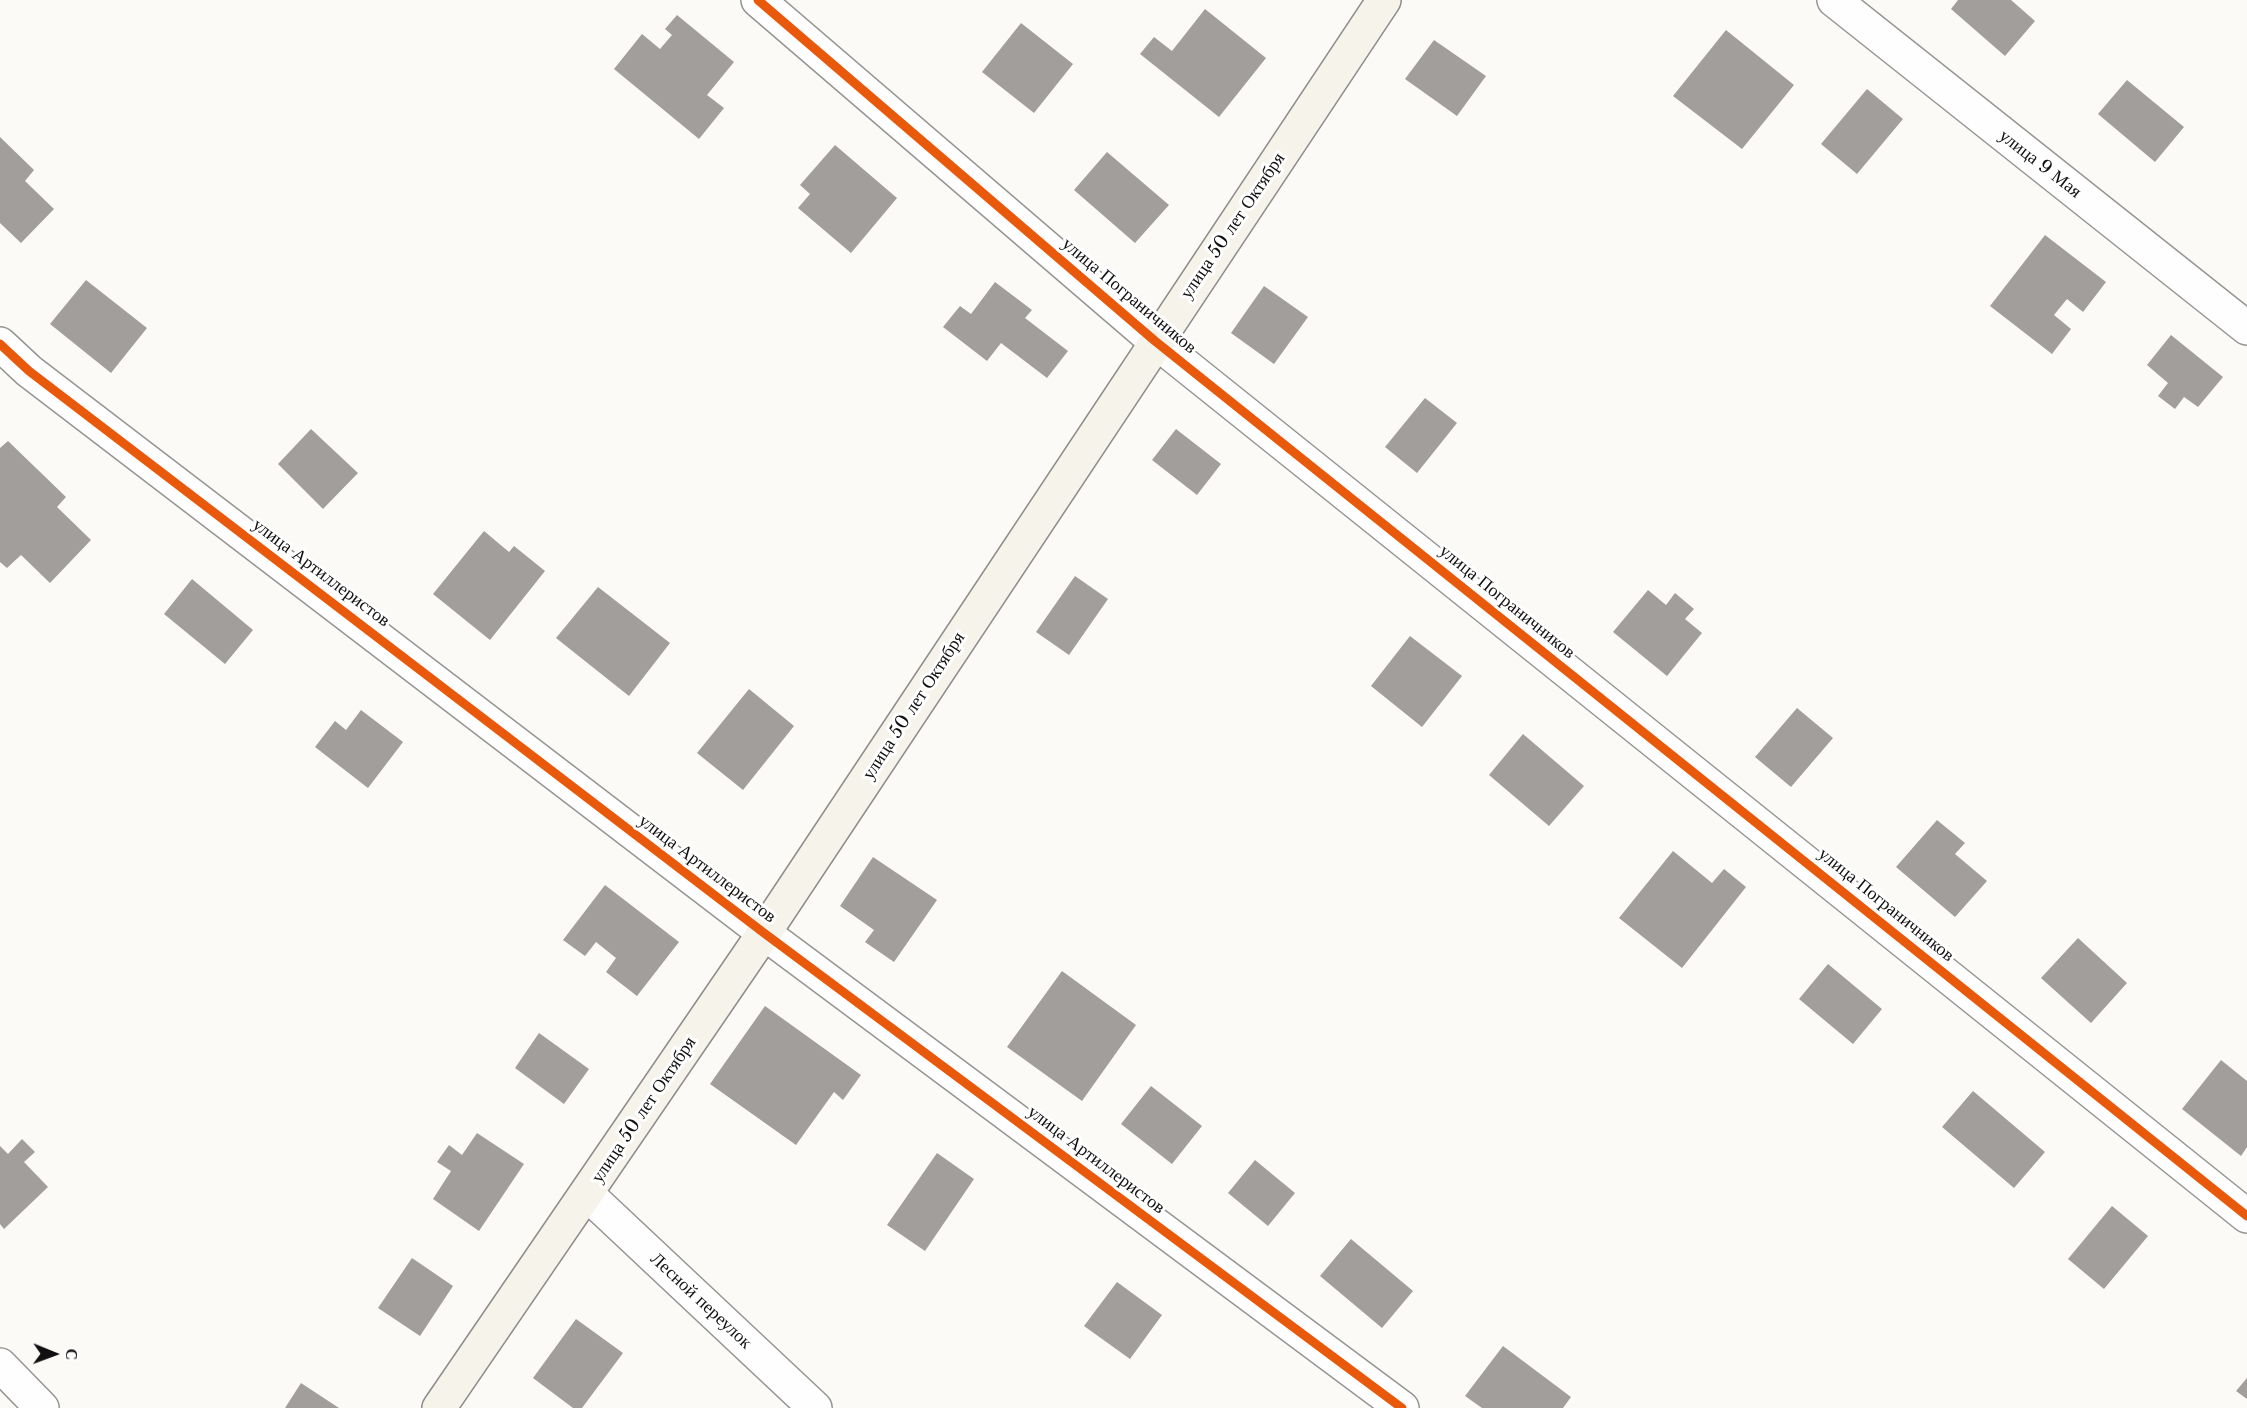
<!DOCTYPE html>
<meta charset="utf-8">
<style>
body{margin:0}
#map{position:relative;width:2247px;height:1408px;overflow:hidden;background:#fcfaf7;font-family:"Libre Baskerville",serif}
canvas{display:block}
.north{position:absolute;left:24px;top:1324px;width:60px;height:60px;-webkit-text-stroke:4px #fff;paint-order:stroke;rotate:91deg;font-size:16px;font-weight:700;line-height:24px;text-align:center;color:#101010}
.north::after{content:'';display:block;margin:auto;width:21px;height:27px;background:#101010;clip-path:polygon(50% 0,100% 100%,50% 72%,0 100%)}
</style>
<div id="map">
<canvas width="2247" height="1408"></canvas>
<div class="north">С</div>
</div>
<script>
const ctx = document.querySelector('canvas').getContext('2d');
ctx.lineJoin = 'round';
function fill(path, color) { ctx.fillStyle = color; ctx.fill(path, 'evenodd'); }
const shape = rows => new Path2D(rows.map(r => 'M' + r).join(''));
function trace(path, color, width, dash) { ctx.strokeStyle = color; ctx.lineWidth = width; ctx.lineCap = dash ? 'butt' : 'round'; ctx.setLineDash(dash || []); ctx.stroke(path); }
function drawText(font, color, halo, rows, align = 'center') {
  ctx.font = font + ' "Libre Baskerville",serif'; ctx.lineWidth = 6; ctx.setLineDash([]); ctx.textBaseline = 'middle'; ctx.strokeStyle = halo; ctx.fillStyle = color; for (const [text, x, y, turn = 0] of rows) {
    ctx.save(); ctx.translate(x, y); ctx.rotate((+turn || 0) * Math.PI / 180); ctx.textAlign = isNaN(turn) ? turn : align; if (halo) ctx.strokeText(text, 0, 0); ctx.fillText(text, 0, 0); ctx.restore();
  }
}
fill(shape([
 [1958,0,2011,0,2035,21,2005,56,1951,9],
 [1205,9,1266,58,1219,117,1140,54,1154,37,1172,51],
 [677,15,734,62,707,95,724,108,699,139,614,69,642,34,660,49,672,35,665,29],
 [1021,23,1073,64,1034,113,982,72],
 [1726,30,1794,85,1742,149,1673,96],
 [1434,40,1486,76,1457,116,1405,79],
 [2127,80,2184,127,2155,162,2098,114],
 [1867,89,1903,119,1857,174,1821,144],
 [0,137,34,170,25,181,54,209,21,243,0,223],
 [835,145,897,198,851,253,798,208,810,194,800,185],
 [1107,152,1169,205,1135,243,1074,190],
 [2045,235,2106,282,2083,312,2067,299,2054,315,2071,329,2052,354,1990,306],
 [86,280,147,328,111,373,50,324],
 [995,282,1032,310,1025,318,1068,351,1047,378,1001,343,987,361,943,327,960,306,971,314],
 [1264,286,1308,317,1274,364,1231,333],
 [2171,335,2223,377,2198,407,2184,397,2175,409,2158,396,2168,383,2147,365],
 [1425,398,1457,423,1417,473,1385,447],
 [311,429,358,473,323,509,278,464],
 [1176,429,1221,464,1197,495,1152,460],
 [8,441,66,497,57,507,91,540,50,583,21,555,7,568,0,562,0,448],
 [484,531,509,552,514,546,545,571,490,640,433,594],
 [1075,576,1108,599,1069,655,1036,632],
 [192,579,253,630,225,664,164,614],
 [598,587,670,643,629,696,556,638],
 [1648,590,1666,605,1675,593,1694,609,1685,619,1702,633,1667,676,1613,632],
 [1410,636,1462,676,1422,727,1371,686],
 [749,689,794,726,743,790,697,753],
 [1797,708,1833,738,1791,787,1755,757],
 [361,710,403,742,368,788,315,747,335,721,346,730],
 [1523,734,1584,786,1549,826,1489,775],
 [1937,820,1965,843,1955,854,1987,881,1955,917,1896,867],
 [1673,851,1712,883,1724,869,1746,887,1682,968,1619,918],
 [873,857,937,900,894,962,865,942,874,930,840,906],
 [605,885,679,942,637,996,606,972,616,958,596,942,585,956,563,940],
 [2078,938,2127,983,2091,1023,2041,978],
 [1828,964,1882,1009,1853,1044,1799,999],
 [1062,971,1136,1025,1082,1101,1007,1047],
 [765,1006,861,1075,843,1100,834,1092,796,1145,710,1084],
 [539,1033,589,1069,564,1104,515,1068],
 [2221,1060,2247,1081,2247,1147,2241,1156,2182,1109],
 [1151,1086,1202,1126,1172,1164,1121,1124],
 [1973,1091,2045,1152,2014,1188,1942,1127],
 [477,1133,524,1164,479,1231,433,1199,451,1171,437,1162,449,1145,462,1155],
 [22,1139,35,1152,24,1162,48,1187,4,1229,0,1224,0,1146,8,1154],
 [937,1153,974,1179,925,1251,887,1225],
 [1255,1160,1295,1193,1268,1226,1228,1193],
 [2112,1206,2148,1236,2104,1289,2068,1259],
 [1351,1239,1413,1291,1382,1328,1320,1276],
 [412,1258,453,1286,420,1336,378,1308],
 [1117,1282,1162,1315,1130,1359,1084,1326],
 [576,1319,623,1353,582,1408,573,1408,533,1378],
 [1503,1346,1571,1397,1563,1408,1482,1408,1465,1396],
 [2247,1378,2247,1399,2236,1391],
 [301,1383,339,1408,285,1408]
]), '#a19e9b');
const street = shape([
 [758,0,1155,341,2247,1216],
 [1834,0,2247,328],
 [0,344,29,371,764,933,1402,1408],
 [587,1194,815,1408],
 [0,1365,42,1408]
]);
const secondary = shape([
 [439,1408,764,933,1384,0]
]);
trace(street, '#969594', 36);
trace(secondary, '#8d8c8b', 36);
trace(street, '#fffefe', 33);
trace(secondary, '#f6f3eb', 33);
trace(shape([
 [758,0,1155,341,2247,1216],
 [0,344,29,371,764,933,1402,1408]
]), '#e8590c', 9);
drawText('18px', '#101010', '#fff', [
 ["улица 9 Мая",2040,164,38],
 ["улица 50 лет Октября",1233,226,-56],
 ["улица Пограничников",1129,296,40],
 ["улица Артиллеристов",321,573,37],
 ["улица Пограничников",1507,602,39],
 ["улица 50 лет Октября",914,706,-57],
 ["улица Артиллеристов",707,869,37],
 ["улица Пограничников",1886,905,39],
 ["улица 50 лет Октября",644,1110,-56],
 ["улица Артиллеристов",1096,1160,37],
 ["Лесной переулок",701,1301,43]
]);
</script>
